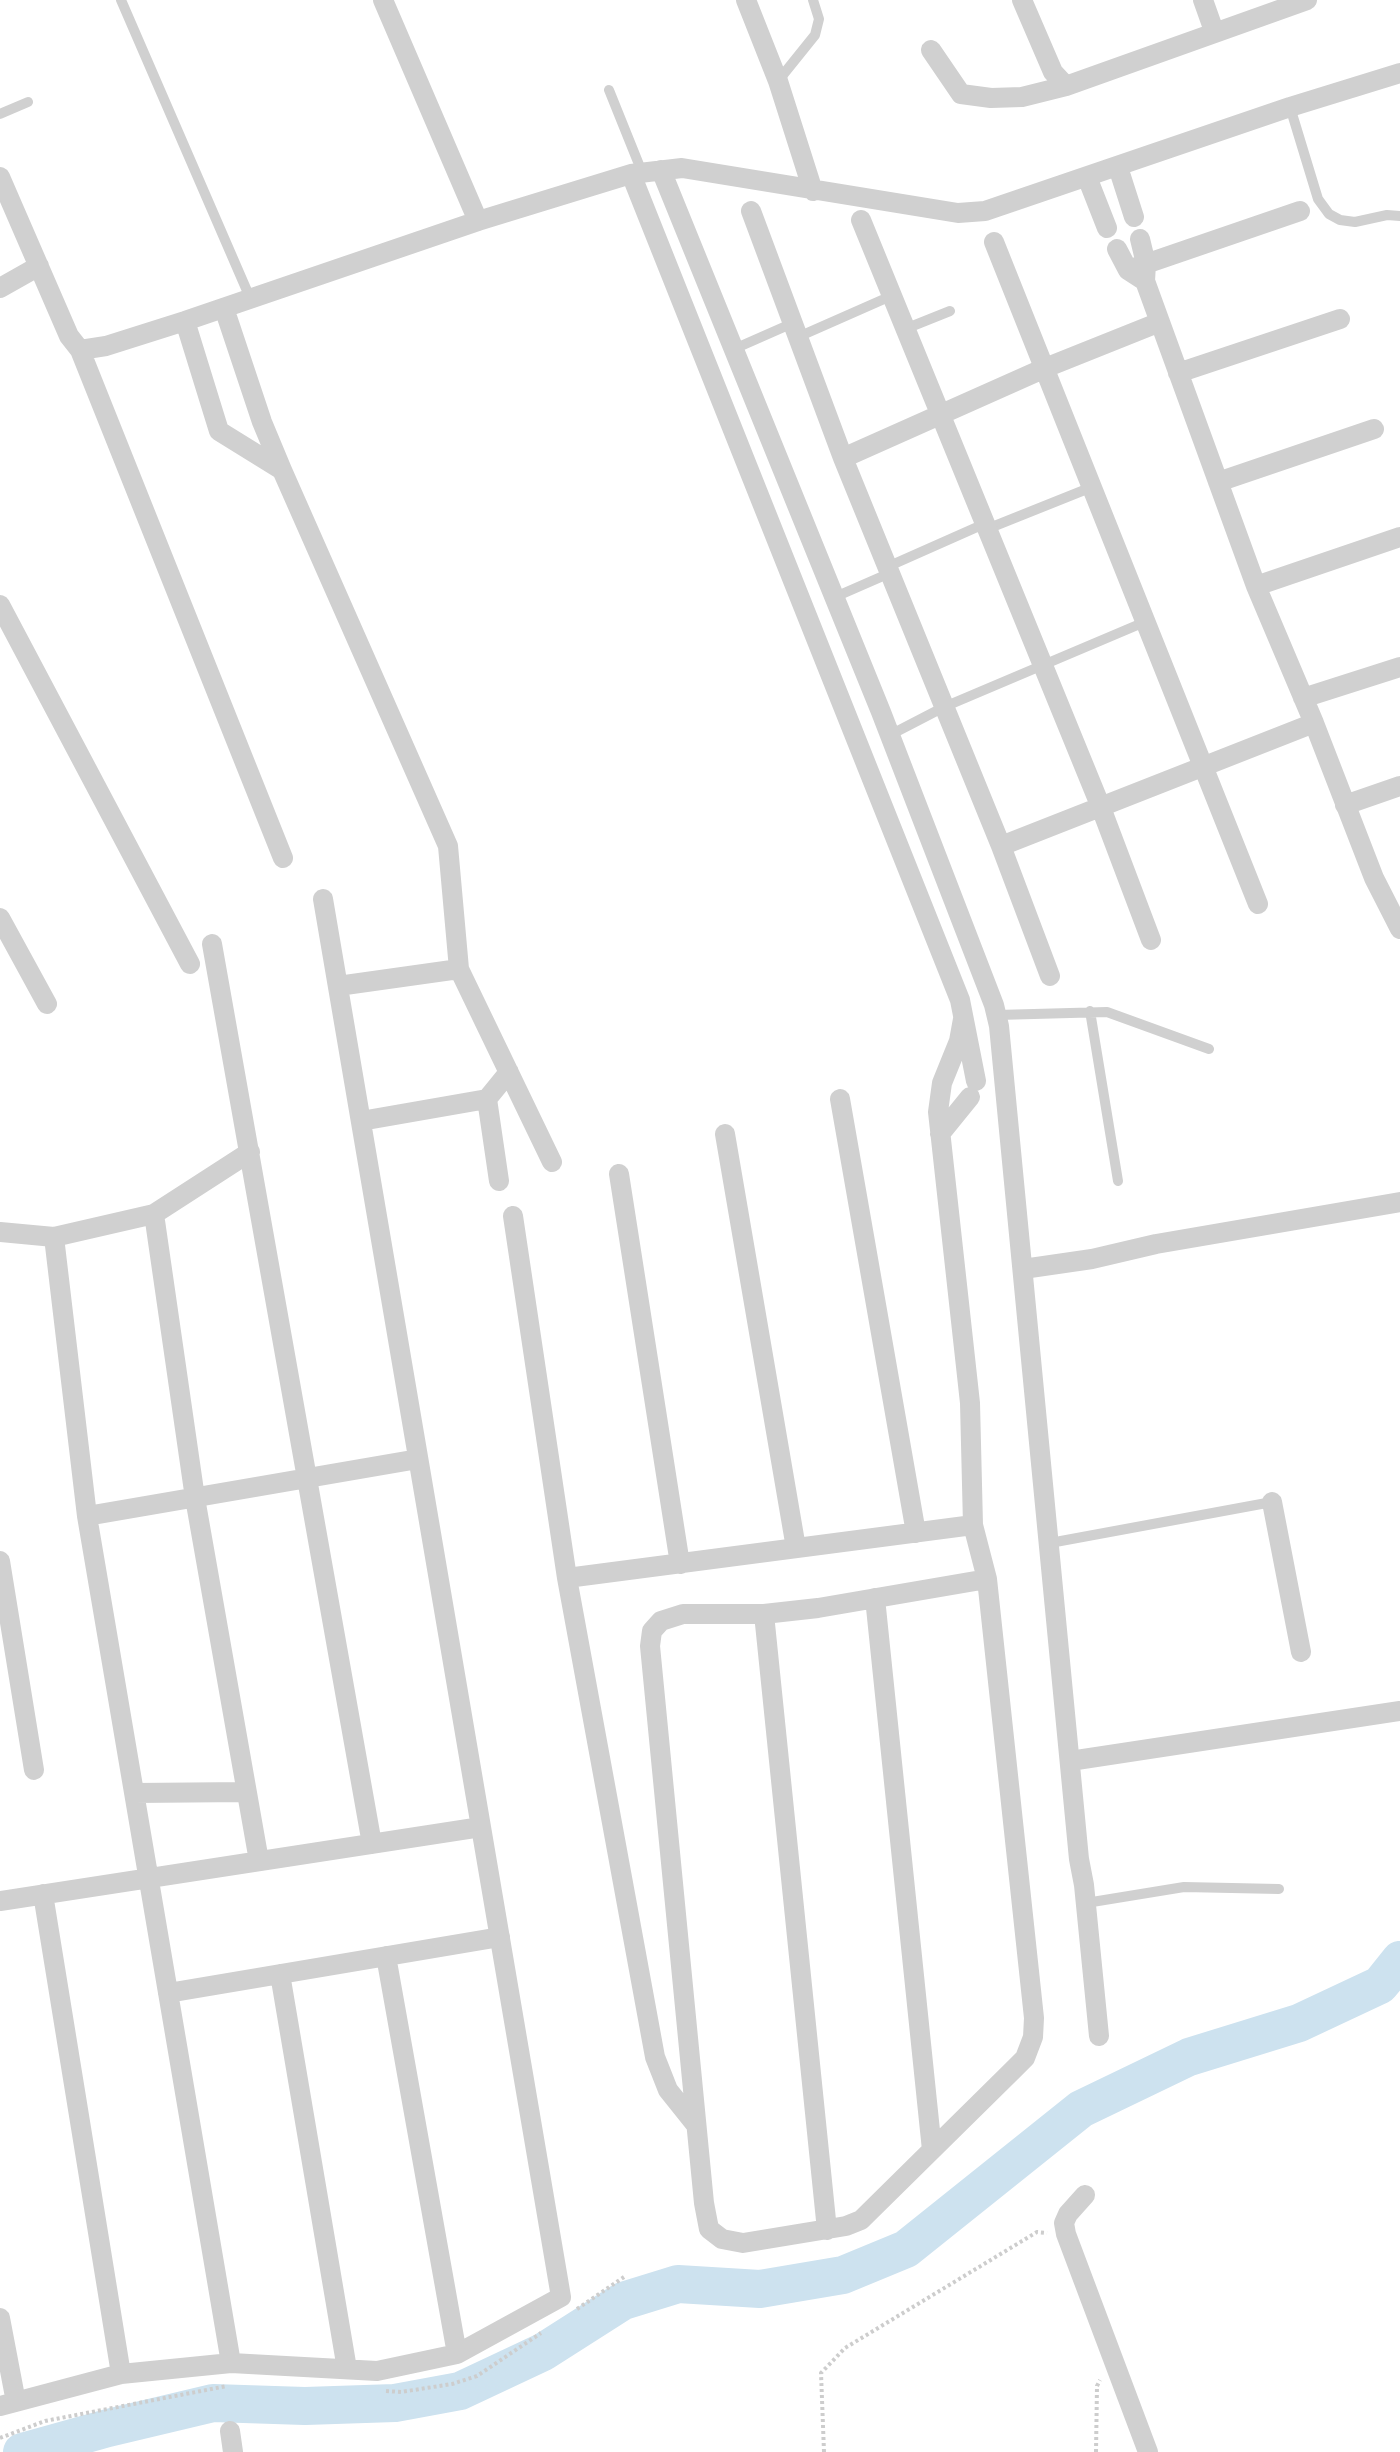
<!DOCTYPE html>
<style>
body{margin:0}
canvas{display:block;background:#fff}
</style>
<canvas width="1400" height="2452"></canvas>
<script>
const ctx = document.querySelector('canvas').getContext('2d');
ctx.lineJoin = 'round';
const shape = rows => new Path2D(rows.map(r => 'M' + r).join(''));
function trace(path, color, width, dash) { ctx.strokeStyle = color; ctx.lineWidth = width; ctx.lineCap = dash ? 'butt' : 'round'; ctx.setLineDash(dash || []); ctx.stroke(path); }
trace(shape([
 [22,2452,108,2428,213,2403,305,2406,395,2403,460,2391,543,2352,623,2301,678,2284,760,2289,843,2275,906,2249,1081,2109,1189,2057,1299,2023,1380,1985,1400,1960]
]), '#cde2ef', 38);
trace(shape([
 [577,2309,624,2277],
 [386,2391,401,2392,452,2384,477,2376,541,2333],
 [0,2438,45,2421,227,2386],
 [824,2452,821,2373,845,2348,1037,2232,1047,2233],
 [1096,2452,1097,2386,1100,2380]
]), '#cdcdcd', 4, [3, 3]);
trace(shape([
 [121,0,251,300],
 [778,81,815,35,819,19,813,0],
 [609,90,642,172],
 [1290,107,1318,199,1329,214,1340,220,1355,222,1387,215,1400,216],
 [0,114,28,102],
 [905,329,950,311],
 [798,337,891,296],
 [734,349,793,323],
 [987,529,1092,487],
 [887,567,984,524],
 [835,597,890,573],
 [890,735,944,707,1147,621],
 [1090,1011,1118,1181],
 [997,1015,1107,1012,1209,1049],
 [1050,1543,1272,1502],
 [1086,1903,1184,1887,1279,1889]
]), '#d0d0d0', 10);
trace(shape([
 [383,0,478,221],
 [746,0,778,81,813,191],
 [1022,0,1053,72,1066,86],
 [1203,0,1214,31],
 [931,50,961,94,991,98,1022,97,1066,86,1307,0],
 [1118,167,1134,217],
 [661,170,881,712,994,1005,999,1026,1079,1859,1084,1885,1099,2036],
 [631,174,960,1000,976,1081],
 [0,177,69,336,80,350,283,858],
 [1087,177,1107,228],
 [751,211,843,458,1001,846,1050,976],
 [861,220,1100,805,1151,940],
 [994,242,1258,904],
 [1117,249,1128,270,1145,281,1146,264,1140,239],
 [1128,270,1300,211],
 [1145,281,1256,586,1314,723,1374,878,1400,929],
 [0,288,39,266],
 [185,321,219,431,282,470,262,422,224,308],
 [80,350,106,346,185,321,478,221,631,174,682,168,958,213,985,211,1290,107,1400,73],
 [1178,373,1340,319],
 [843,458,1045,368,1160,322],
 [282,470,448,846,459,969,552,1162],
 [1218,482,1374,429],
 [1256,586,1400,537],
 [0,605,190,964],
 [1303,698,1400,667],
 [1345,805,1400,786],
 [1001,846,1314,723],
 [0,918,47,1004],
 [212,944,372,1844],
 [338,986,459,969],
 [963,1019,959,1041,942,1083,938,1112,970,1403,973,1525,987,1579,1034,2018,1033,2037,1025,2058,1011,2072,861,2220,846,2226,743,2243,722,2239,709,2229,704,2203,650,1646,652,1631,661,1621,683,1614,764,1614,818,1608,987,1579],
 [840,1099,916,1533],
 [361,1121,487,1099],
 [725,1134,796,1548],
 [940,1134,970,1097],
 [619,1174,680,1564],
 [499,1181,487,1099,509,1072],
 [154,1214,195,1498,259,1861],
 [513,1216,567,1578,655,2057,668,2090,696,2125],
 [0,1232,54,1237,154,1214,250,1152],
 [54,1237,87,1516],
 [1023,1269,1092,1259,1156,1244,1400,1202],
 [1272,1502,1301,1652],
 [0,1561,34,1770],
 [567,1578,973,1525],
 [875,1598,932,2150],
 [764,1614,827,2230],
 [1070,1761,1400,1711],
 [134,1793,247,1792],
 [43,1894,121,2374],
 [0,1901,481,1827],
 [386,1956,457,2354],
 [280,1974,347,2369],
 [168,1993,500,1937],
 [1085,2195,1068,2214,1064,2223,1066,2234,1148,2452],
 [0,2318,16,2402],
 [231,2363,87,1516,418,1459],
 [0,2406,121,2374,231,2363,377,2371,457,2354,561,2297,323,899],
 [230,2431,233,2452]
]), '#d0d0d0', 20);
</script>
